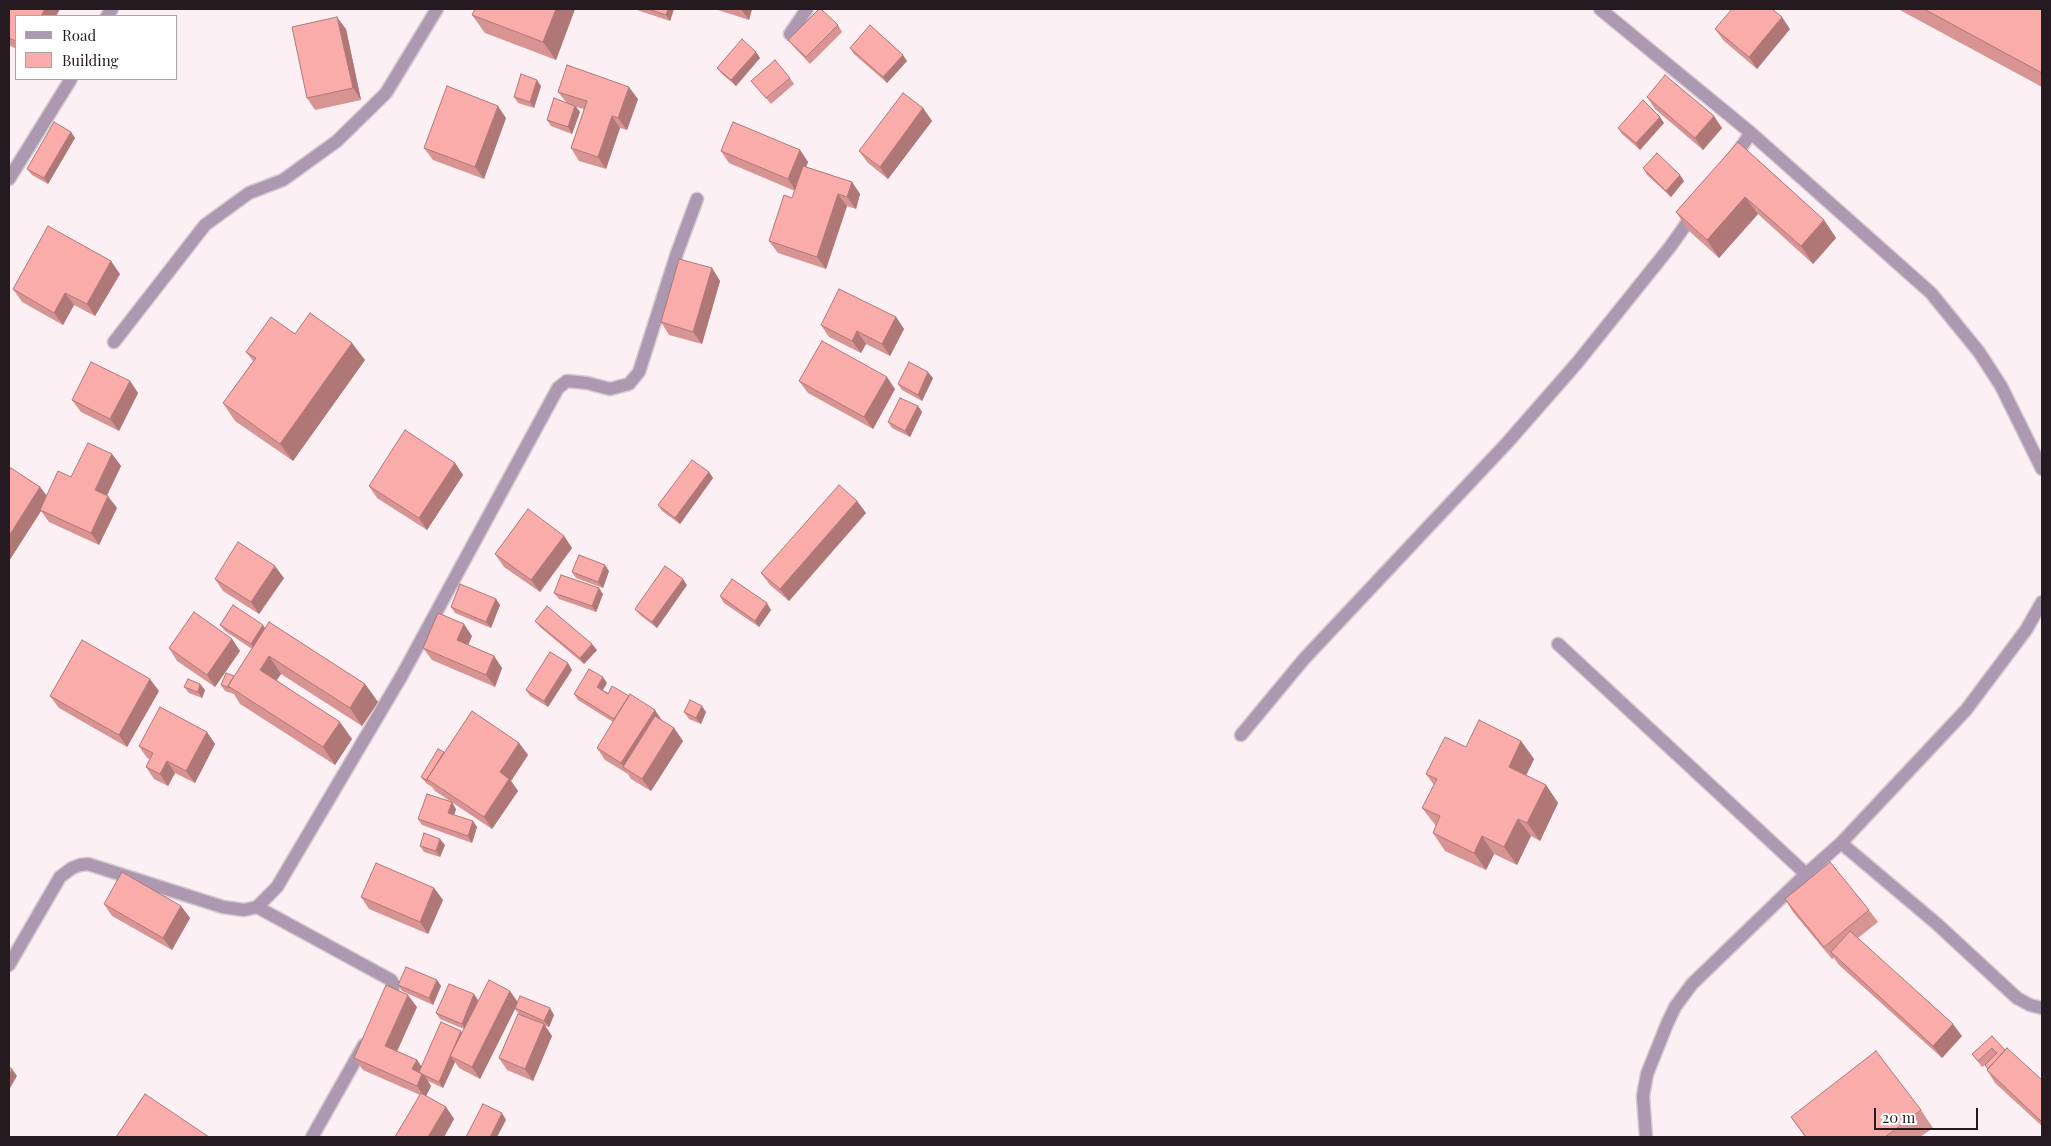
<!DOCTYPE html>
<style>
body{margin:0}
#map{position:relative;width:2051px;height:1146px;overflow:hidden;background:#fcf0f5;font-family:"Playfair Display",serif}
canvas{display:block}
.frame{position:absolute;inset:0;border:10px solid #251a1f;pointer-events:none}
.legend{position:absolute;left:15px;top:15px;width:162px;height:65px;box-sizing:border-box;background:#fff;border:1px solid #a8a3a5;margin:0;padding:6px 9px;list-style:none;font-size:15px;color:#251a1f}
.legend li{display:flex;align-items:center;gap:10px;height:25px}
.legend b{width:25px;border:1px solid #a8a3a5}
.scale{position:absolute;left:1874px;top:1108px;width:104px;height:22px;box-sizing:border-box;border:2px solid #251a1f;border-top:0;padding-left:6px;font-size:15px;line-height:18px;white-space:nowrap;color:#251a1f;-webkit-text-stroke:4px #fff;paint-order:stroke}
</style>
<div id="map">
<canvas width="2051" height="1146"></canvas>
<div class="frame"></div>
<ul class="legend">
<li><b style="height:6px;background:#ac98b0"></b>Road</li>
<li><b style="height:14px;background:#faacaa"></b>Building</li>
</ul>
<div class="scale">20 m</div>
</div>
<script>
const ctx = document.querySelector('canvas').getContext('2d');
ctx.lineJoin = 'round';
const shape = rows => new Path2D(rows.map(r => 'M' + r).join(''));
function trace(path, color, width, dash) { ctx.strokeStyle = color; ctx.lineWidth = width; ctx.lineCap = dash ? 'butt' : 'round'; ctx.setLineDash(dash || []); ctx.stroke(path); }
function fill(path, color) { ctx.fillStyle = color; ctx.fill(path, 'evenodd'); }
const minor = shape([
 [1600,9,1751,133,1931,293,1979,352,2001,386,2042,469],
 [107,16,112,9],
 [790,34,807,9],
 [1732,160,1751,133],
 [9,179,71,79],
 [114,342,205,225,249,193,283,180,337,141,386,93,437,9],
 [1558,644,1806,874],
 [1241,735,1304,659,1507,443,1577,363,1670,247,1694,213],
 [1841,843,1937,924,2017,998,2030,1005,2042,1008],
 [257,907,391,980,394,985,387,1004],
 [9,965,60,877,72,868,80,865,88,864,223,907,244,910,257,907,277,887,401,677,558,388,567,381,587,383,610,389,629,384,639,372,677,253,697,199],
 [312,1137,364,1045],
 [1646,1137,1643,1096,1647,1074,1667,1024,1675,1007,1692,984,1806,874,1841,843,1966,710,2026,630,2042,602]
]);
trace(minor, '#d5c9ce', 15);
trace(minor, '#ac98b0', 12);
fill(shape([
 [9,9,60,9,56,16,16,16,16,49,9,45],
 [475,9,575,9,556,60,485,33,472,15],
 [634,9,674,9,670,21],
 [715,9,752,9,749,20],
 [1898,9,2042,9,2042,87],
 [838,25,842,32,810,64,793,46,788,40],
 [346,29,361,100,315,110,307,98],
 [1715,29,1790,29,1757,69,1724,41],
 [850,48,907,61,887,83,854,54],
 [756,52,760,58,736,86,722,74,717,68],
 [790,78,794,84,771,104,751,81],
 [541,86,534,108,518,103,514,97],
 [558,92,638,99,627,130,620,128,606,169,579,161,571,148,584,109,576,107,580,112,572,134,551,126,547,120,566,102],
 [1647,97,1722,128,1703,150,1655,109],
 [923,108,932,121,888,179,868,163,859,151],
 [506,118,484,179,433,160,424,148],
 [1664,123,1640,150,1622,134,1618,128],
 [71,132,75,138,48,184,32,175,27,169],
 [1738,142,1824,220,1836,238,1813,264,1758,214,1719,258,1688,230,1676,212],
 [800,150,808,162,806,167,852,182,860,194,856,209,847,206,826,269,778,253,769,241,792,198,795,191,729,163,721,151],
 [1643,168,1684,181,1671,197,1647,175],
 [712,268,720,281,702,344,669,335,661,322],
 [120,274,95,316,74,305,63,325,22,302,13,289],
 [896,317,904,329,890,356,866,344,861,353,829,337,821,325],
 [295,334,365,360,293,461,235,421,223,403,253,361,246,352],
 [933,378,922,401,902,390,898,384],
 [130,381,138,393,119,431,81,412,72,400],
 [799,381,895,389,873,429,808,393],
 [918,406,922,412,910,437,892,428,888,422],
 [112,454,121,466,107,496,117,508,99,545,49,522,41,511,9,561,9,471,40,487,47,496,71,477],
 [455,463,463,475,427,530,377,498,369,486],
 [709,472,713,478,680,524,662,511,658,505],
 [857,501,866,513,789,601,770,585,761,573],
 [564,536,572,548,540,592,504,567,495,554],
 [609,571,603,588,576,578,572,572],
 [284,578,259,614,223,591,215,579],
 [687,585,657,628,640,615,635,609],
 [554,593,603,594,596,612,559,599],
 [720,596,771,610,759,627,724,603],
 [496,599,500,605,491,628,455,613,451,607],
 [535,621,597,650,584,664,540,627],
 [220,625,265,628,365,684,378,702,362,726,281,674,277,680,352,739,335,765,240,704,234,694,225,691,221,685,234,676,252,649,225,631],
 [472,636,468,645,494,656,502,668,495,687,432,660,423,648],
 [232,639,240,651,215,687,177,661,169,648],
 [572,670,548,707,530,696,526,690],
 [607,683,603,690,662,721,674,728,683,741,651,791,631,779,628,774,605,760,597,748,613,722,578,700,574,694],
 [200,684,205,690,202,698,189,693,184,687],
 [159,691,127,747,59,708,50,696],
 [684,712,706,712,701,724,689,719],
 [207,732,215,744,195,783,175,773,168,786,154,779,146,767,150,759,147,758,139,746],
 [1521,741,1534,759,1526,776,1546,785,1558,803,1540,841,1531,836,1517,865,1494,854,1486,870,1445,851,1433,833,1436,826,1422,808,1434,785,1426,774,1466,747],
 [519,743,528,755,511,781,518,791,492,829,435,791,432,787,426,783,421,777,444,752],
 [456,809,454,815,477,827,472,843,422,825,418,819],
 [445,845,440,857,424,852,420,846],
 [434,888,443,900,428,934,369,909,361,897],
 [1785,899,1869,910,1878,922,1858,938,1962,1036,1942,1058,1839,965,1834,958,1832,959,1793,912],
 [104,904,181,906,190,918,172,950,112,916],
 [437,980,441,986,433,1005,402,991,398,985],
 [510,991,518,1002,554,1015,549,1027,545,1026,552,1036,533,1081,507,1070,499,1058,519,1014,515,1009,480,1079,459,1068,455,1062,443,1088,428,1081,431,1086,426,1096,446,1107,454,1119,444,1137,395,1137,420,1095,363,1070,354,1058,417,1007,397,1051,417,1060,422,1067,462,1033,464,1029,440,1019,436,1013,478,1000,476,1006],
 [1992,1036,2005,1050,2042,1080,2042,1126,1995,1083,1987,1070,1988,1069,1985,1065,1982,1067,1972,1054],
 [1921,1110,1933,1128,1920,1137,1805,1137,1791,1117]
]), '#d79492');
fill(shape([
 [45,9,60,9,56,16,41,16],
 [556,9,575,9,556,60,543,42],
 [668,9,674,9,670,21,666,15],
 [741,9,752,9,749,20],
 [337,17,346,29,361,100,353,88],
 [1782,17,1790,29,1757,69,1749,57],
 [756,52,760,58,736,86,731,80],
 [903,55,907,61,887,83,883,77],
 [537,80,541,86,534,108,530,102],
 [629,87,638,99,627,130,618,118],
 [498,106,506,118,484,179,475,167],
 [575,106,580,112,572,134,568,127],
 [923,108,932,121,888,179,880,167],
 [612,116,620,128,606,169,598,157],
 [1714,116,1722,128,1703,150,1695,138],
 [1660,117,1664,123,1640,150,1636,143],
 [71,132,75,138,48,184,44,178],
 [800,150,808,162,796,191,788,179],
 [1680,175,1684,181,1671,197,1666,191],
 [852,182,860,194,856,209,847,197],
 [838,194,847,206,826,269,817,257],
 [1745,197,1758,214,1719,258,1707,240],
 [1824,220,1836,238,1813,264,1801,246],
 [111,261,120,274,95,316,87,304],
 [712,268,720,281,702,344,693,332],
 [65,293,74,305,63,325,54,313],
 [896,317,904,329,890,356,882,344],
 [857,331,866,344,861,353,852,341],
 [352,343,365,360,293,461,280,444],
 [928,372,933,378,922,401,918,395],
 [887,377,895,389,873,429,864,417],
 [130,381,138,393,119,431,110,419],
 [918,406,922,412,910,437,905,431],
 [112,454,121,466,103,503,95,490],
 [455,463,463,475,427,530,419,518],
 [709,472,713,478,680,524,675,518],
 [40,487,49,499,40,510,41,511,9,561,9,536],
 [108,496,117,508,99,545,91,533],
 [857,501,866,513,789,601,780,589],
 [564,536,572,548,540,592,531,580],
 [605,565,609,571,603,588,598,582],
 [275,566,284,578,259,614,251,602],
 [683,579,687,585,657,628,652,622],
 [599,588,603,594,596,612,592,606],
 [496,599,500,605,491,628,486,622],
 [767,603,771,610,759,627,755,621],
 [464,624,472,636,465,652,457,640],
 [263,625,267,631,255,651,251,644],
 [232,639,240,651,215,687,207,675],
 [592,644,597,650,584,664,580,658],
 [269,656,281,674,272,687,260,670],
 [494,656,502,668,495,687,486,675],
 [568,663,572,670,548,707,544,701],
 [603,677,607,683,601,693,597,687],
 [150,679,159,691,127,747,119,735],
 [200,684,205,690,202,698,198,692],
 [365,684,378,702,362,726,350,708],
 [702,706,706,712,701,724,696,718],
 [655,710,663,722,624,768,621,763],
 [340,722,352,739,335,765,323,747],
 [674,728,683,741,651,791,642,779],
 [207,732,215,744,195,783,186,771],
 [1521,741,1534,759,1521,785,1509,767],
 [519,743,528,755,511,781,518,791,492,829,484,817,500,772],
 [167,761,175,773,168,786,160,774],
 [1546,785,1558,803,1540,841,1527,823],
 [452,802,456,809,453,819,448,813],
 [1518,819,1531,836,1517,865,1504,847],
 [473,821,477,827,472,843,468,836],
 [1482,836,1494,854,1486,870,1474,853],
 [440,839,445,845,440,857,436,851],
 [434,888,443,900,428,934,420,922],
 [181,906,190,918,172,950,163,938],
 [437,980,441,986,433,1005,429,998],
 [510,991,518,1003,480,1079,472,1067],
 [474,994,478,1000,466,1030,462,1024],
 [408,995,417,1007,394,1058,385,1046],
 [550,1008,554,1015,549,1027,544,1021],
 [544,1024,552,1036,533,1081,525,1069],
 [1953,1024,1962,1036,1942,1058,1933,1046],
 [461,1031,465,1037,450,1056,455,1062,443,1088,439,1082],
 [417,1060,425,1072,424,1075,431,1086,425,1098,417,1086,412,1069],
 [12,1069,17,1076,9,1090,9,1076],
 [446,1107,454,1119,444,1137,428,1137],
 [502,1113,506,1120,497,1137,490,1137]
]), '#af7877');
const building = shape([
 [9,9,45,9,41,16,16,16,16,41,9,38,9,9],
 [475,9,556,9,543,42,472,15,475,9],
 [648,9,668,9,666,15,648,9],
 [819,9,821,9,838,25,806,57,788,40,819,9],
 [1732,9,1772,9,1782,17,1749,57,1715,29,1732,9],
 [1924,9,2042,9,2042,73,1924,9],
 [337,17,353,88,307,98,292,27,337,17],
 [870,25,903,55,883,77,850,48,870,25],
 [742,39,756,52,731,80,717,68,742,39],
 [775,60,790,78,766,98,751,81,775,60],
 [567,65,629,87,618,118,612,116,598,157,571,148,587,101,558,92,567,65],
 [521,74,537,80,530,102,514,97,521,74],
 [1665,75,1714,116,1695,138,1647,97,1665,75],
 [447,86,498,106,475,167,424,148,447,86],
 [903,93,923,108,880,167,859,151,903,93],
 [554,98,575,106,568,127,547,120,554,98],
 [1643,100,1660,117,1636,143,1618,128,1643,100],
 [54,122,71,132,44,178,27,169,54,122],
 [733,122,800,150,788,179,721,151,733,122],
 [1738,142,1824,220,1801,246,1745,197,1707,240,1676,212,1738,142],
 [1657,153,1680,175,1666,191,1643,168,1657,153],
 [803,166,852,182,847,197,838,194,817,257,769,241,784,195,792,198,803,166],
 [48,226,111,261,87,304,65,293,54,313,13,289,48,226],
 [679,259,712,268,693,332,661,322,679,259],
 [839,289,896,317,882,344,857,331,852,341,821,325,839,289],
 [310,313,352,343,280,444,223,403,256,358,246,352,271,317,295,334,310,313],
 [822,341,887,377,864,417,799,381,822,341],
 [91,362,130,381,110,419,72,400,91,362],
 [909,362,928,372,918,395,898,384,909,362],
 [900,398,918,406,905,431,888,422,900,398],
 [405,430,455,463,419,518,369,486,405,430],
 [88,443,112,454,95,490,108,496,91,533,40,510,58,471,71,477,88,443],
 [692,460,709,472,675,518,658,505,692,460],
 [11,468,40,487,9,536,9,471,11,468],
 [839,485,857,501,780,589,761,573,839,485],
 [528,509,564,536,531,580,495,554,528,509],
 [238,542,275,566,251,602,215,579,238,542],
 [579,555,605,565,598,582,572,572,579,555],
 [665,566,683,579,652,622,635,609,665,566],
 [561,575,599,588,592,606,554,593,561,575],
 [732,579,767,603,755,621,720,596,732,579],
 [460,584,496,599,486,622,451,607,460,584],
 [233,605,263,625,251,644,220,625,233,605],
 [547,606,592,644,580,658,535,621,547,606],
 [194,612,232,639,207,675,169,648,194,612],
 [438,613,464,624,457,640,494,656,486,675,423,648,438,613],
 [269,622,365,684,350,708,269,656,260,670,340,722,323,747,228,686,269,622],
 [82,640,150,679,119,735,50,696,82,640],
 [550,652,568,663,544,701,526,690,550,652],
 [589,669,603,677,597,687,608,694,612,686,629,696,614,719,574,694,589,669],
 [226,673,234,676,228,686,230,688,221,685,226,673],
 [188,679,200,684,198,692,184,687,188,679],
 [630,694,655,710,621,763,597,748,630,694],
 [690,700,702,706,696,718,684,712,690,700],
 [160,707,207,732,186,771,167,761,160,774,146,767,153,753,139,746,160,707],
 [472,711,519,743,500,772,509,779,484,817,427,779,472,711],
 [655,716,674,728,642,779,623,767,655,716],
 [1479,720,1521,741,1509,767,1546,785,1527,823,1518,819,1504,847,1482,836,1474,853,1433,833,1440,816,1422,808,1437,779,1426,774,1445,737,1466,747,1479,720],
 [438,749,444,752,427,779,428,781,421,777,438,749],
 [427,794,452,802,448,813,473,821,468,836,418,819,427,794],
 [424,833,440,839,436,851,420,846,424,833],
 [1830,862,1869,910,1824,947,1785,899,1830,862],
 [376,863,434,888,420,922,361,897,376,863],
 [122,872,181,906,163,938,104,904,122,872],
 [1850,931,1953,1024,1933,1046,1831,952,1850,931],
 [406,967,437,980,429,998,398,985,406,967],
 [489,980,510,991,472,1067,450,1056,489,980],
 [449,984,474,994,462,1024,436,1013,449,984],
 [386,985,408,995,385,1046,417,1060,412,1069,422,1074,417,1086,354,1058,386,985],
 [520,996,550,1008,544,1021,515,1008,520,996],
 [518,1014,544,1024,525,1069,499,1058,518,1014],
 [441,1022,461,1031,439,1082,424,1075,422,1074,419,1072,441,1022],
 [1992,1036,2005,1050,1988,1069,1985,1065,1997,1053,1992,1048,1978,1061,1972,1054,1992,1036],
 [2007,1048,2042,1080,2042,1122,1987,1070,2007,1048],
 [1876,1051,1921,1110,1885,1137,1806,1137,1791,1117,1876,1051],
 [9,1067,12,1069,9,1076,9,1067],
 [421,1093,446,1107,428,1137,395,1137,421,1093],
 [145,1094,209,1137,116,1137,145,1094],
 [483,1104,502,1113,490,1137,466,1137,483,1104]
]);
fill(building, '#faacaa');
trace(building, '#af7877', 1);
</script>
